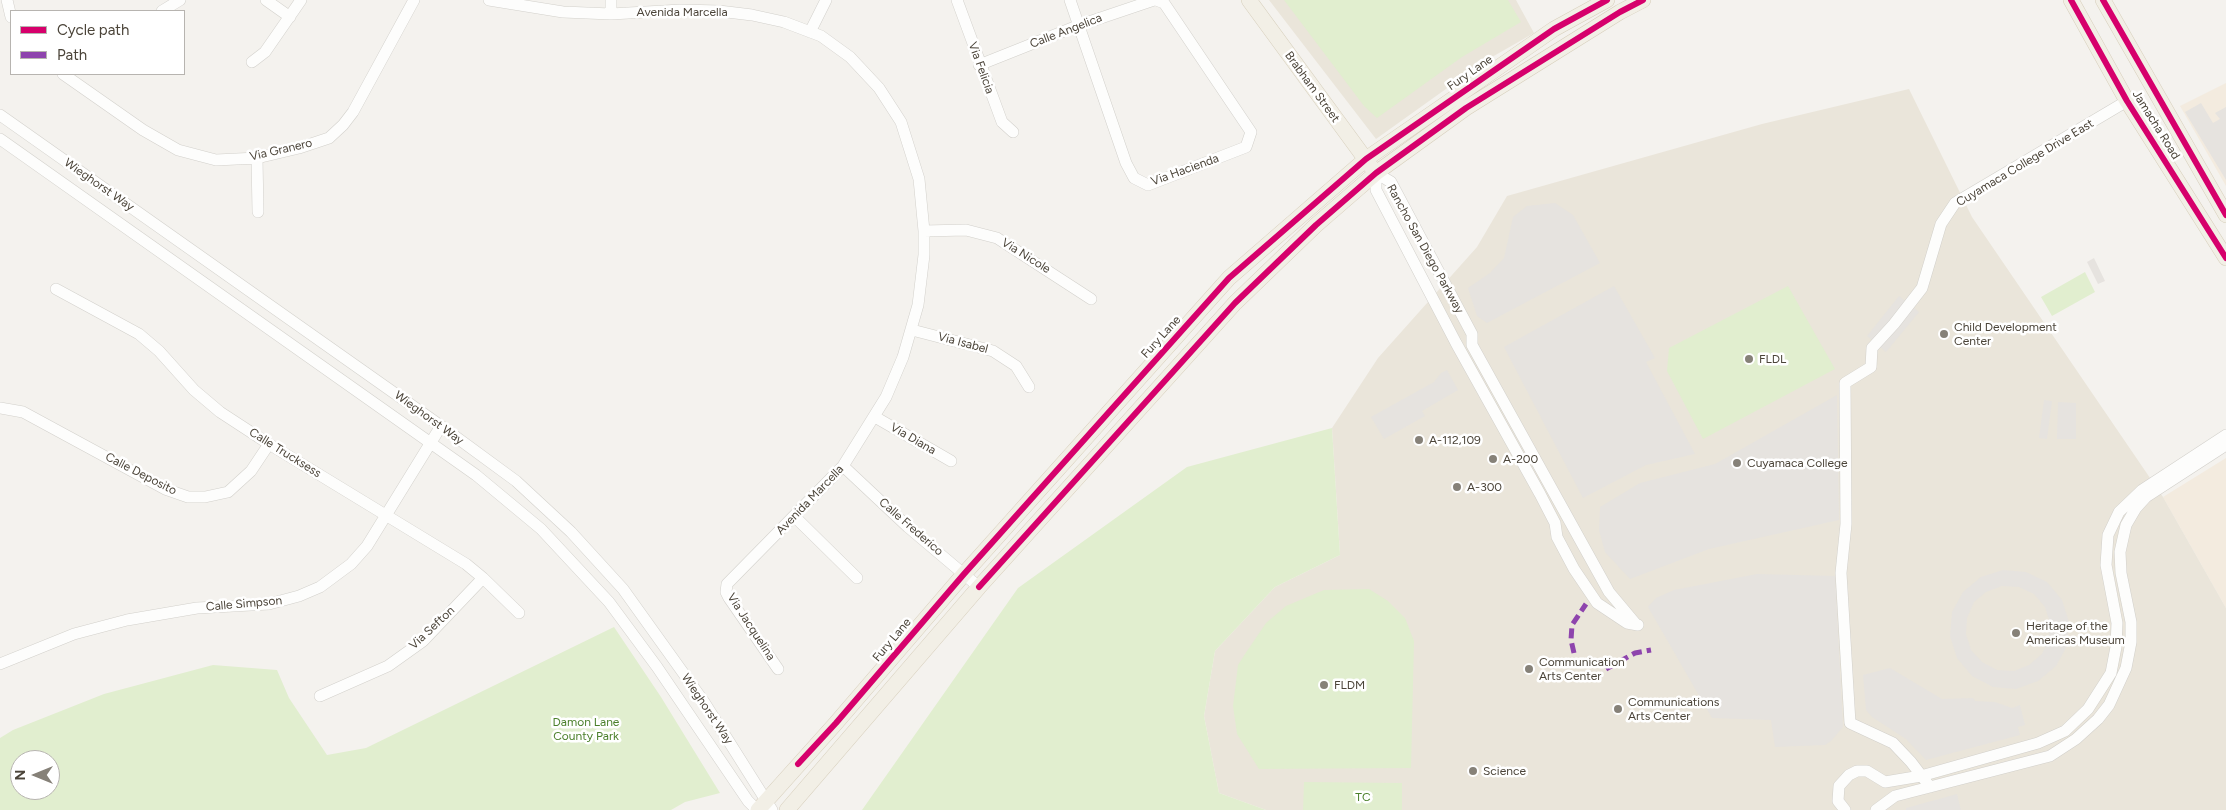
<!DOCTYPE html>
<style>
body{margin:0}
#map{position:relative;width:2226px;height:810px;overflow:hidden;background:#f4f2ee;font-family:Figtree,sans-serif}
canvas{display:block}
.legend{position:absolute;left:10px;top:10px;width:175px;height:65px;box-sizing:border-box;background:#fff;border:1px solid #b7b4b0;margin:0;padding:6px 9px;list-style:none;font-size:15px;color:#4b4439}
.legend li{display:flex;align-items:center;gap:10px;height:25px}
.legend b{width:25px;border:1px solid #b7b4b0}
.north{position:absolute;left:10px;top:750px;width:50px;height:50px;box-sizing:border-box;background:#fff;border:1px solid #b7b4b0;border-radius:50%;rotate:270deg;font-size:14px;font-weight:700;line-height:20px;text-align:center;color:#4b4439}
.north::after{content:'';display:block;margin:auto;width:18px;height:22px;background:#868178;clip-path:polygon(50% 0,100% 100%,50% 72%,0 100%)}
</style>
<div id="map">
<canvas width="2226" height="810"></canvas>
<ul class="legend">
<li><b style="height:6px;background:#d6006c"></b>Cycle path</li>
<li><b style="height:6px;background:#8e44ad"></b>Path</li>
</ul>
<div class="north">N</div>
</div>
<script>
const ctx = document.querySelector('canvas').getContext('2d');
ctx.lineJoin = 'round';
function fill(path, color) { ctx.fillStyle = color; ctx.fill(path, 'evenodd'); }
const shape = rows => new Path2D(rows.map(r => 'M' + r).join(''));
function trace(path, color, width, dash) { ctx.strokeStyle = color; ctx.lineWidth = width; ctx.lineCap = dash ? 'butt' : 'round'; ctx.setLineDash(dash || []); ctx.stroke(path); }
function drawText(font, color, halo, rows, align = 'center') {
  ctx.font = font + ' Figtree,sans-serif'; ctx.lineWidth = 5; ctx.setLineDash([]); ctx.textBaseline = 'middle'; ctx.strokeStyle = halo; ctx.fillStyle = color; for (const [text, x, y, turn = 0] of rows) {
    ctx.save(); ctx.translate(x, y); ctx.rotate((+turn || 0) * Math.PI / 180); ctx.textAlign = isNaN(turn) ? turn : align; if (halo) ctx.strokeText(text, 0, 0); ctx.fillText(text, 0, 0); ctx.restore();
  }
}
fill(shape([
 [2226,83,2226,186,2180,106],
 [2226,458,2226,608,2163,497]
]), '#f3ebdf');
fill(shape([
 [1269,0,1516,0,1534,33,1485,61,1376,139],
 [1909,89,1972,217,2163,497,2226,608,2226,810,1266,810,1219,793,1204,716,1215,651,1275,587,1340,555,1332,428,1378,358,1477,247,1507,196,1762,124]
]), '#eae5da');
fill(shape([
 [1284,0,1508,0,1521,22,1462,57,1377,118,1364,106],
 [2085,272,2095,292,2052,316,2041,297],
 [1788,286,1835,369,1703,439,1667,371,1669,348],
 [1332,428,1340,555,1275,587,1215,651,1204,716,1219,793,1266,810,862,810,1018,588,1187,467],
 [1369,589,1388,601,1405,618,1414,641,1411,768,1259,769,1237,734,1233,706,1238,665,1245,654,1266,623,1286,606,1324,590],
 [614,627,661,697,720,793,685,802,671,810,0,810,0,738,13,730,104,694,213,665,277,670,289,698,327,755,366,748],
 [20,760,50,760,50,790,20,790],
 [1304,782,1402,783,1402,810,1303,810]
]), '#e1eecf');
fill(shape([
 [2201,103,2213,123,2220,119,2215,113,2226,107,2226,180,2185,112],
 [1555,203,1573,215,1600,263,1487,323,1477,316,1468,288,1490,273,1504,258,1513,217,1527,206],
 [2094,258,2105,281,2098,284,2087,262],
 [1614,286,1655,358,1646,362,1695,454,1646,465,1583,498,1504,347],
 [1899,296,1919,312,1886,352,1867,336],
 [1447,370,1458,390,1422,411,1425,416,1384,439,1371,417,1434,382,1441,373],
 [1837,395,1839,520,1709,549,1630,579,1605,552,1599,530,1600,507,1640,483,1715,464],
 [2044,400,2052,401,2047,439,2039,438],
 [2058,402,2076,403,2076,439,2057,439],
 [2003,570,2026,572,2047,582,2062,600,2069,622,2067,646,2056,666,2038,681,2016,689,1993,687,1972,676,1957,658,1950,636,1952,612,1963,592,1981,577],
 [2002,586,2019,587,2034,594,2045,607,2050,623,2049,639,2042,654,2029,665,2014,671,1997,670,1982,662,1971,650,1966,634,1967,618,1974,602,1986,592],
 [1757,574,1835,576,1843,727,1831,741,1825,745,1775,747,1771,720,1712,718,1648,607,1656,598,1674,590],
 [1890,668,1942,699,1973,698,1975,701,1995,702,2012,708,2020,705,2025,725,2018,727,2020,735,1926,760,1906,739,1872,717,1866,710,1863,675],
 [1957,794,1961,810,1906,810,1906,808]
]), '#e6e3df');
const minor = shape([
 [7,0,11,17],
 [266,0,290,17],
 [489,0,563,12,611,14,681,10,719,11,752,15,784,22,821,36,850,57,879,88,901,122,919,179,924,231,924,255,918,305,903,357,886,397,843,466,727,584,726,592,729,598,778,669],
 [611,0,611,14],
 [957,0,1002,122,1013,132],
 [1070,0,1126,163,1134,178,1148,185,1246,147,1251,132,1164,3,1156,0],
 [162,11,180,0],
 [810,32,826,0],
 [252,62,265,52,301,0],
 [979,65,1077,26,1154,0],
 [63,74,143,130,178,150,216,160,257,158,299,148,329,138,343,125,353,112,414,0],
 [0,115,441,426,516,481,571,532,623,589,704,702,772,810],
 [0,139,476,475,541,529,609,602,657,667,748,801,757,810],
 [257,158,258,212],
 [1376,173,1376,190,1456,343,1540,494,1555,523,1557,537,1574,569,1597,603,1627,623,1638,625],
 [1376,173,1391,182,1472,334,1472,345,1609,592,1635,623],
 [924,231,966,230,997,238,1091,299],
 [56,289,139,334,159,351,194,390,220,412,269,444,466,564,483,578,519,613],
 [912,330,993,351,1016,366,1029,387],
 [0,408,23,412,165,489,188,497,205,497,228,492,251,471,269,444],
 [875,417,951,461],
 [843,466,908,527,979,587],
 [795,517,857,578],
 [0,664,74,634,127,620,197,608,269,604,299,596,320,587,351,564,367,546,441,426],
 [320,696,388,666,423,641,483,578],
 [1930,787,1911,762,1893,743,1850,723,1841,573,1846,524,1845,383,1871,367,1872,348,1894,324,1922,288,1941,224,1955,203,2127,101],
 [1845,810,1838,801,1839,786,1849,775,1857,771,1867,771,1885,782,1921,776,2038,743,2065,731,2088,709,2111,673,2116,647,2117,623,2106,565,2108,535,2119,512,2142,490,2226,435],
 [1876,810,1895,796,2050,756,2076,739,2098,719,2109,705,2126,668,2131,642,2131,622,2121,573,2120,552,2126,525,2136,508,2146,497,2226,445]
]);
const major = shape([
 [1249,0,1372,168],
 [2071,0,2127,101,2226,258],
 [2103,0,2226,215],
 [758,810,836,723,964,574,1229,278,1366,159,1554,29,1607,0],
 [787,810,979,587,1235,303,1316,225,1376,173,1466,108,1620,12,1643,0]
]);
trace(minor, '#d2d0cb', 12);
trace(major, '#d6cebb', 16);
trace(minor, '#fdfdfc', 11);
trace(major, '#f2efe6', 15);
trace(shape([
 [1574,653,1571,640,1572,625,1586,604],
 [1606,669,1635,653,1651,650]
]), '#8e44ad', 5, [10, 5]);
trace(shape([
 [2071,0,2127,101,2226,258],
 [2103,0,2226,215],
 [979,587,1235,303,1316,225,1376,173,1466,108,1620,12,1643,0],
 [798,764,836,723,964,574,1229,278,1366,159,1554,29,1607,0]
]), '#d6006c', 6);
for (const [x, y, r, color] of [
 [1944,334,5,"#868178"],
 [1749,359,5,"#868178"],
 [1419,440,5,"#868178"],
 [1493,459,5,"#868178"],
 [1737,463,5,"#868178"],
 [1457,487,5,"#868178"],
 [2016,633,5,"#868178"],
 [1529,669,5,"#868178"],
 [1324,685,5,"#868178"],
 [1618,709,5,"#868178"],
 [1473,771,5,"#868178"]
]) { const dot = new Path2D(); dot.arc(x, y, r, 0, 2 * Math.PI); ctx.fillStyle = color; ctx.fill(dot); trace(dot, '#fff', 2); }
drawText('12px', '#4b4439', '#fff', [
 ["Avenida Marcella",682,12],
 ["Calle Angelica",1066,31,-21],
 ["Via Felicia",981,68,70],
 ["Fury Lane",1470,73,-35],
 ["Brabham Street",1312,87,54],
 ["Jamacha Road",2156,125,58],
 ["Via Granero",281,150,-13],
 ["Cuyamaca College Drive East",2025,163,-31],
 ["Via Hacienda",1185,170,-20],
 ["Wieghorst Way",99,185,35],
 ["Rancho San Diego Parkway",1425,249,61],
 ["Via Nicole",1026,256,32],
 ["Fury Lane",1161,337,-48],
 ["Via Isabel",963,343,15],
 ["Wieghorst Way",429,418,36],
 ["Via Diana",913,439,30],
 ["Calle Trucksess",285,453,32],
 ["Calle Deposito",141,474,27],
 ["Avenida Marcella",810,500,-46],
 ["Calle Frederico",911,527,41],
 ["Calle Simpson",244,604,-5],
 ["Via Jacquelina",751,627,57],
 ["Via Sefton",432,628,-43],
 ["Fury Lane",892,640,-50],
 ["Wieghorst Way",707,709,56]
]);
drawText('12px', '#4b4439', '#fff', [
 ["Child Development",1954,327],
 ["Center",1954,341],
 ["FLDL",1759,359],
 ["A-112,109",1429,440],
 ["A-200",1503,459],
 ["Cuyamaca College",1747,463],
 ["A-300",1467,487],
 ["Heritage of the",2026,626],
 ["Americas Museum",2026,640],
 ["Communication",1539,662],
 ["Arts Center",1539,676],
 ["FLDM",1334,685],
 ["Communications",1628,702],
 ["Arts Center",1628,716],
 ["Science",1483,771]
], 'left');
drawText('12px', '#4a7f2a', '#fff', [
 ["Damon Lane",586,722],
 ["County Park",586,736],
 ["TC",1363,797]
]);
</script>
